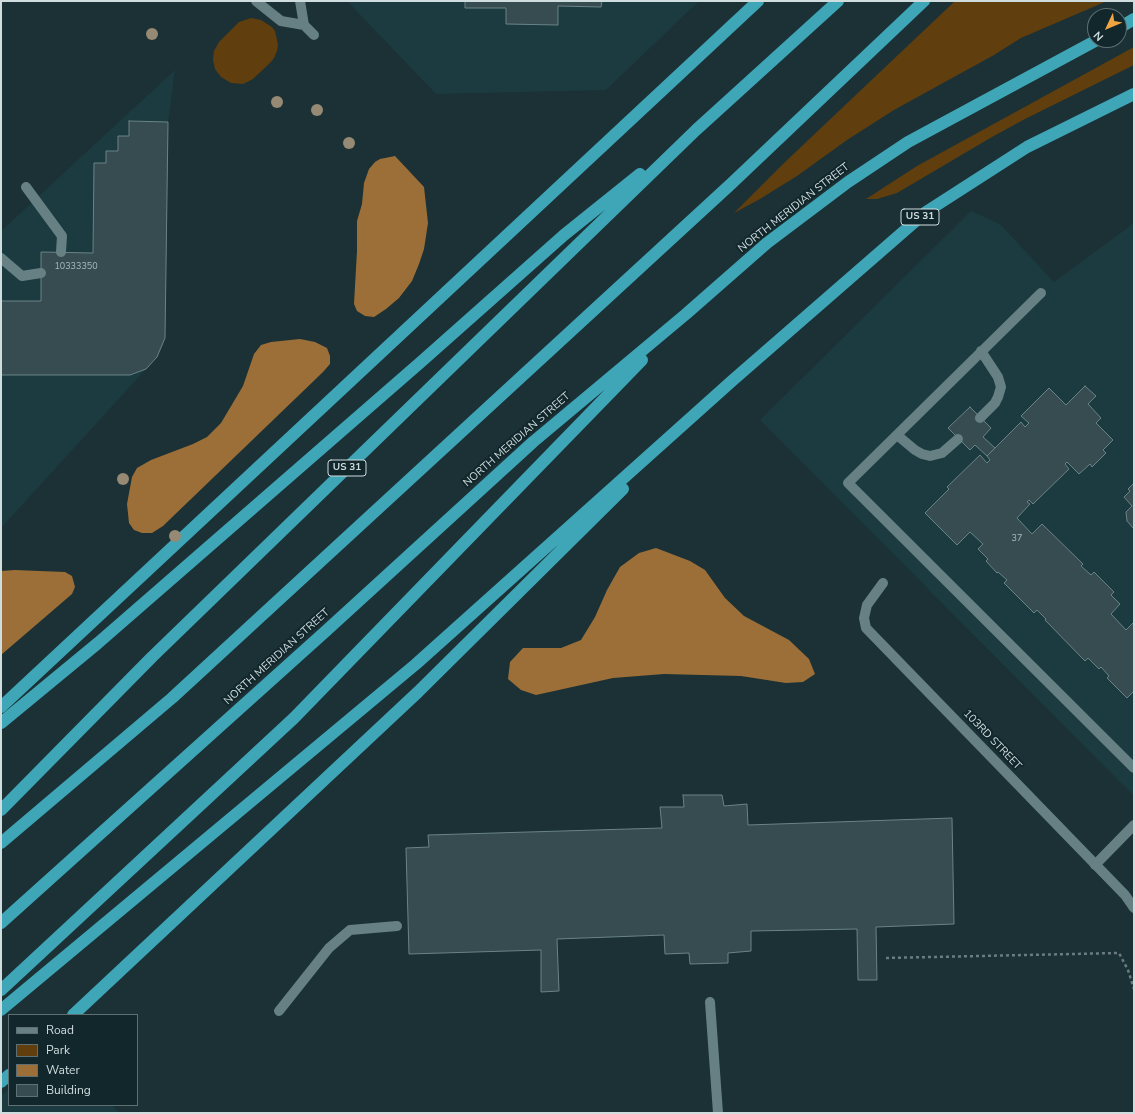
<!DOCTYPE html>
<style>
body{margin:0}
#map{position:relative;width:1135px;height:1114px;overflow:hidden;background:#1b3135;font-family:"Nunito Sans",sans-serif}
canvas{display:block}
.frame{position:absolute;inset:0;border:2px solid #d0dddf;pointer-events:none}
.legend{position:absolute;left:8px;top:1014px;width:130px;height:92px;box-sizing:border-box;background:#12272b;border:1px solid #5e7073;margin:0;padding:5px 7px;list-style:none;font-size:12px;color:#d0dddf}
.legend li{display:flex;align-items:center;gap:8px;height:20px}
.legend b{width:20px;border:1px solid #5e7073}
.north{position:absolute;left:1087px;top:8px;width:40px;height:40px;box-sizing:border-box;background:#12272b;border:1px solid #5e7073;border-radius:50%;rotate:226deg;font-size:11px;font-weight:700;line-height:16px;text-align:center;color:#d0dddf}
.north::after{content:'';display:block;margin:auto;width:14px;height:18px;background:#f1a540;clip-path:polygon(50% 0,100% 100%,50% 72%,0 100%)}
</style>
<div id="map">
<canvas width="1135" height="1114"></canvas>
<div class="frame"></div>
<ul class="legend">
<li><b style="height:5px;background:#678084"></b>Road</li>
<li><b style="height:11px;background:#603e0e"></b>Park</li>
<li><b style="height:11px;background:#9c6f38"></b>Water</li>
<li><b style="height:11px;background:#364c50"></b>Building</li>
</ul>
<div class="north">N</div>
</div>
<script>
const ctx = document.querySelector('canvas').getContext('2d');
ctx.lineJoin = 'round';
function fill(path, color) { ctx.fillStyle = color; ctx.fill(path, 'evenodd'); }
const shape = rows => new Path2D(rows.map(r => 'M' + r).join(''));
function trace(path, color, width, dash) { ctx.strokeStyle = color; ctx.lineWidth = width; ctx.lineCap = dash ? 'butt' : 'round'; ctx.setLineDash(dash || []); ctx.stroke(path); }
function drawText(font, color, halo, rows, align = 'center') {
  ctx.font = font + ' "Nunito Sans",sans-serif'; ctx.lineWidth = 4; ctx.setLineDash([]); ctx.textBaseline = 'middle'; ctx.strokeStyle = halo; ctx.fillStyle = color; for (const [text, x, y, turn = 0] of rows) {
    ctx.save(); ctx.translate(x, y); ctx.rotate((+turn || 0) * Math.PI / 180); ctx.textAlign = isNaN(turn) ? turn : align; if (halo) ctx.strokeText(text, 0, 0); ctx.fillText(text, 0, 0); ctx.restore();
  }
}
fill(shape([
 [347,1,699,1,606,90,436,94],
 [175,70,168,122,165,338,157,357,1,528,1,231],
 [971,211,1000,224,1054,282,1134,223,1134,796,760,420],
 [9,1089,9,1105,112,1105,119,1113,1,1113,1,1096]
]), '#1b3b40');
fill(shape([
 [955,1,1107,1,1021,38,994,55,894,110,847,140,797,176,760,199,734,213,784,163],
 [251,18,261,20,272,27,275,31,277,40,278,45,277,51,274,58,271,62,253,79,243,84,231,83,221,77,215,69,213,60,214,51,219,42,239,22],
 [1134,47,1134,65,1025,119,992,137,897,193,877,199,866,199,917,166]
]), '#603e0e');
fill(shape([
 [395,156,424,187,428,223,424,249,419,264,412,281,399,298,386,309,374,317,365,316,357,311,354,304,357,251,357,221,362,204,364,183,369,169,375,162,380,159],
 [300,339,315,342,327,348,330,356,330,364,323,372,163,526,152,533,142,533,134,530,129,523,127,504,132,477,137,468,151,460,193,444,207,437,221,423,243,386,254,354,261,345,271,342],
 [656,548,690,561,705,570,725,598,744,616,789,640,809,659,815,674,803,682,786,683,741,676,664,674,613,678,536,695,521,690,508,679,510,662,523,648,561,648,581,640,595,617,607,590,620,567,639,553],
 [15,570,65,572,72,576,75,587,72,594,1,655,1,571]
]), '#9c6f38');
const building = shape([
 [465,1,602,1,601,7,558,6,558,25,506,24,506,8,465,8,465,1],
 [129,121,168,122,165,338,157,357,146,369,130,375,1,375,1,301,41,301,41,252,93,253,94,163,106,163,106,151,118,151,118,136,129,136,129,121],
 [1085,386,1096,396,1088,404,1101,418,1096,423,1113,440,1103,450,1106,453,1092,467,1090,464,1079,474,1067,462,1065,464,1069,469,1033,504,1029,500,1027,502,1030,504,1017,518,1032,534,1042,524,1083,564,1081,566,1091,575,1094,572,1114,592,1111,595,1120,604,1111,614,1126,630,1134,622,1134,691,1127,698,1107,678,1109,676,1101,667,1099,669,1088,658,1085,661,1045,620,1046,619,1037,610,1034,613,1004,583,1007,580,998,572,997,573,986,561,988,559,978,549,983,544,970,532,957,545,925,513,949,489,947,487,980,455,987,463,990,460,987,456,1021,422,1025,427,1029,423,1021,416,1049,388,1066,405,1085,386],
 [970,407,991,428,983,437,995,448,987,456,975,445,970,450,948,428,970,407],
 [1134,483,1134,529,1127,521,1126,512,1132,506,1124,497,1130,491,1128,489,1134,483],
 [683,795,722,795,724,806,747,804,748,825,952,818,954,924,876,927,877,980,858,980,857,929,751,931,751,951,728,953,728,963,690,964,689,953,665,954,664,935,557,939,559,991,541,992,541,950,409,954,406,848,429,847,428,835,662,828,660,807,684,807,683,795]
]);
fill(building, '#364c50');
trace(building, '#6a8387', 1);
trace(shape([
 [886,958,1119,953,1128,970,1134,989]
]), '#6a7c7f', 2.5, [3, 3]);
trace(shape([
 [26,187,62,236,61,252],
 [1,258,22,276,41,273],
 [1041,293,848,483,1134,768],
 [980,418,995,403,998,397,1001,387,998,377,981,351],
 [897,435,915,450,922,454,930,456,942,453,958,439],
 [1095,865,1134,825],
 [710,1002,718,1113],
 [279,1011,329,948,350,930,397,926]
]), '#678084', 10);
trace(shape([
 [256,1,281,21,304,25],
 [300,1,304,25,314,35],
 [883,583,867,605,864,618,866,628,1125,895,1134,908]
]), '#678084', 10);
trace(shape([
 [1119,28,1134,19],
 [1,707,758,1],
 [1,723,98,643,422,361,564,235,640,174],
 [1,810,152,657,696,130,838,1],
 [1,843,172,698,732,183,924,1],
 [1,923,327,630,533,442,686,314,767,243,848,182,908,142,1097,40],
 [1,990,294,718,642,360],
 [1,1010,416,664,733,380,926,212,1027,147,1134,94],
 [73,1015,418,692,623,489],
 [1,1082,9,1075]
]), '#3ea6b7', 12);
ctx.fillStyle = '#968a74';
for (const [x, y] of [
 [152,34],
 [277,102],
 [317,110],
 [349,143],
 [123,479],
 [175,536]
]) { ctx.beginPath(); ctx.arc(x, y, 6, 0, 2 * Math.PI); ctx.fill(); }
drawText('9px', '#aab9bb', null, [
 ["10333350",76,267],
 ["37",1017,539]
]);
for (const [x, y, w] of [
 [920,217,38],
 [347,468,38]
]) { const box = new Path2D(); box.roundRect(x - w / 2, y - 8, w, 16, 3); ctx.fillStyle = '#12272b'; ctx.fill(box); trace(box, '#d0dddf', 1); }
drawText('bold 10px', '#d0dddf', null, [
 ["US 31",920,217],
 ["US 31",347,468]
]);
drawText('11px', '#d0dddf', '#12272b', [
 ["NORTH MERIDIAN STREET",794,208,-38],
 ["NORTH MERIDIAN STREET",517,440,-41],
 ["NORTH MERIDIAN STREET",277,657,-42],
 ["103RD STREET",992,740,46]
]);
</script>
